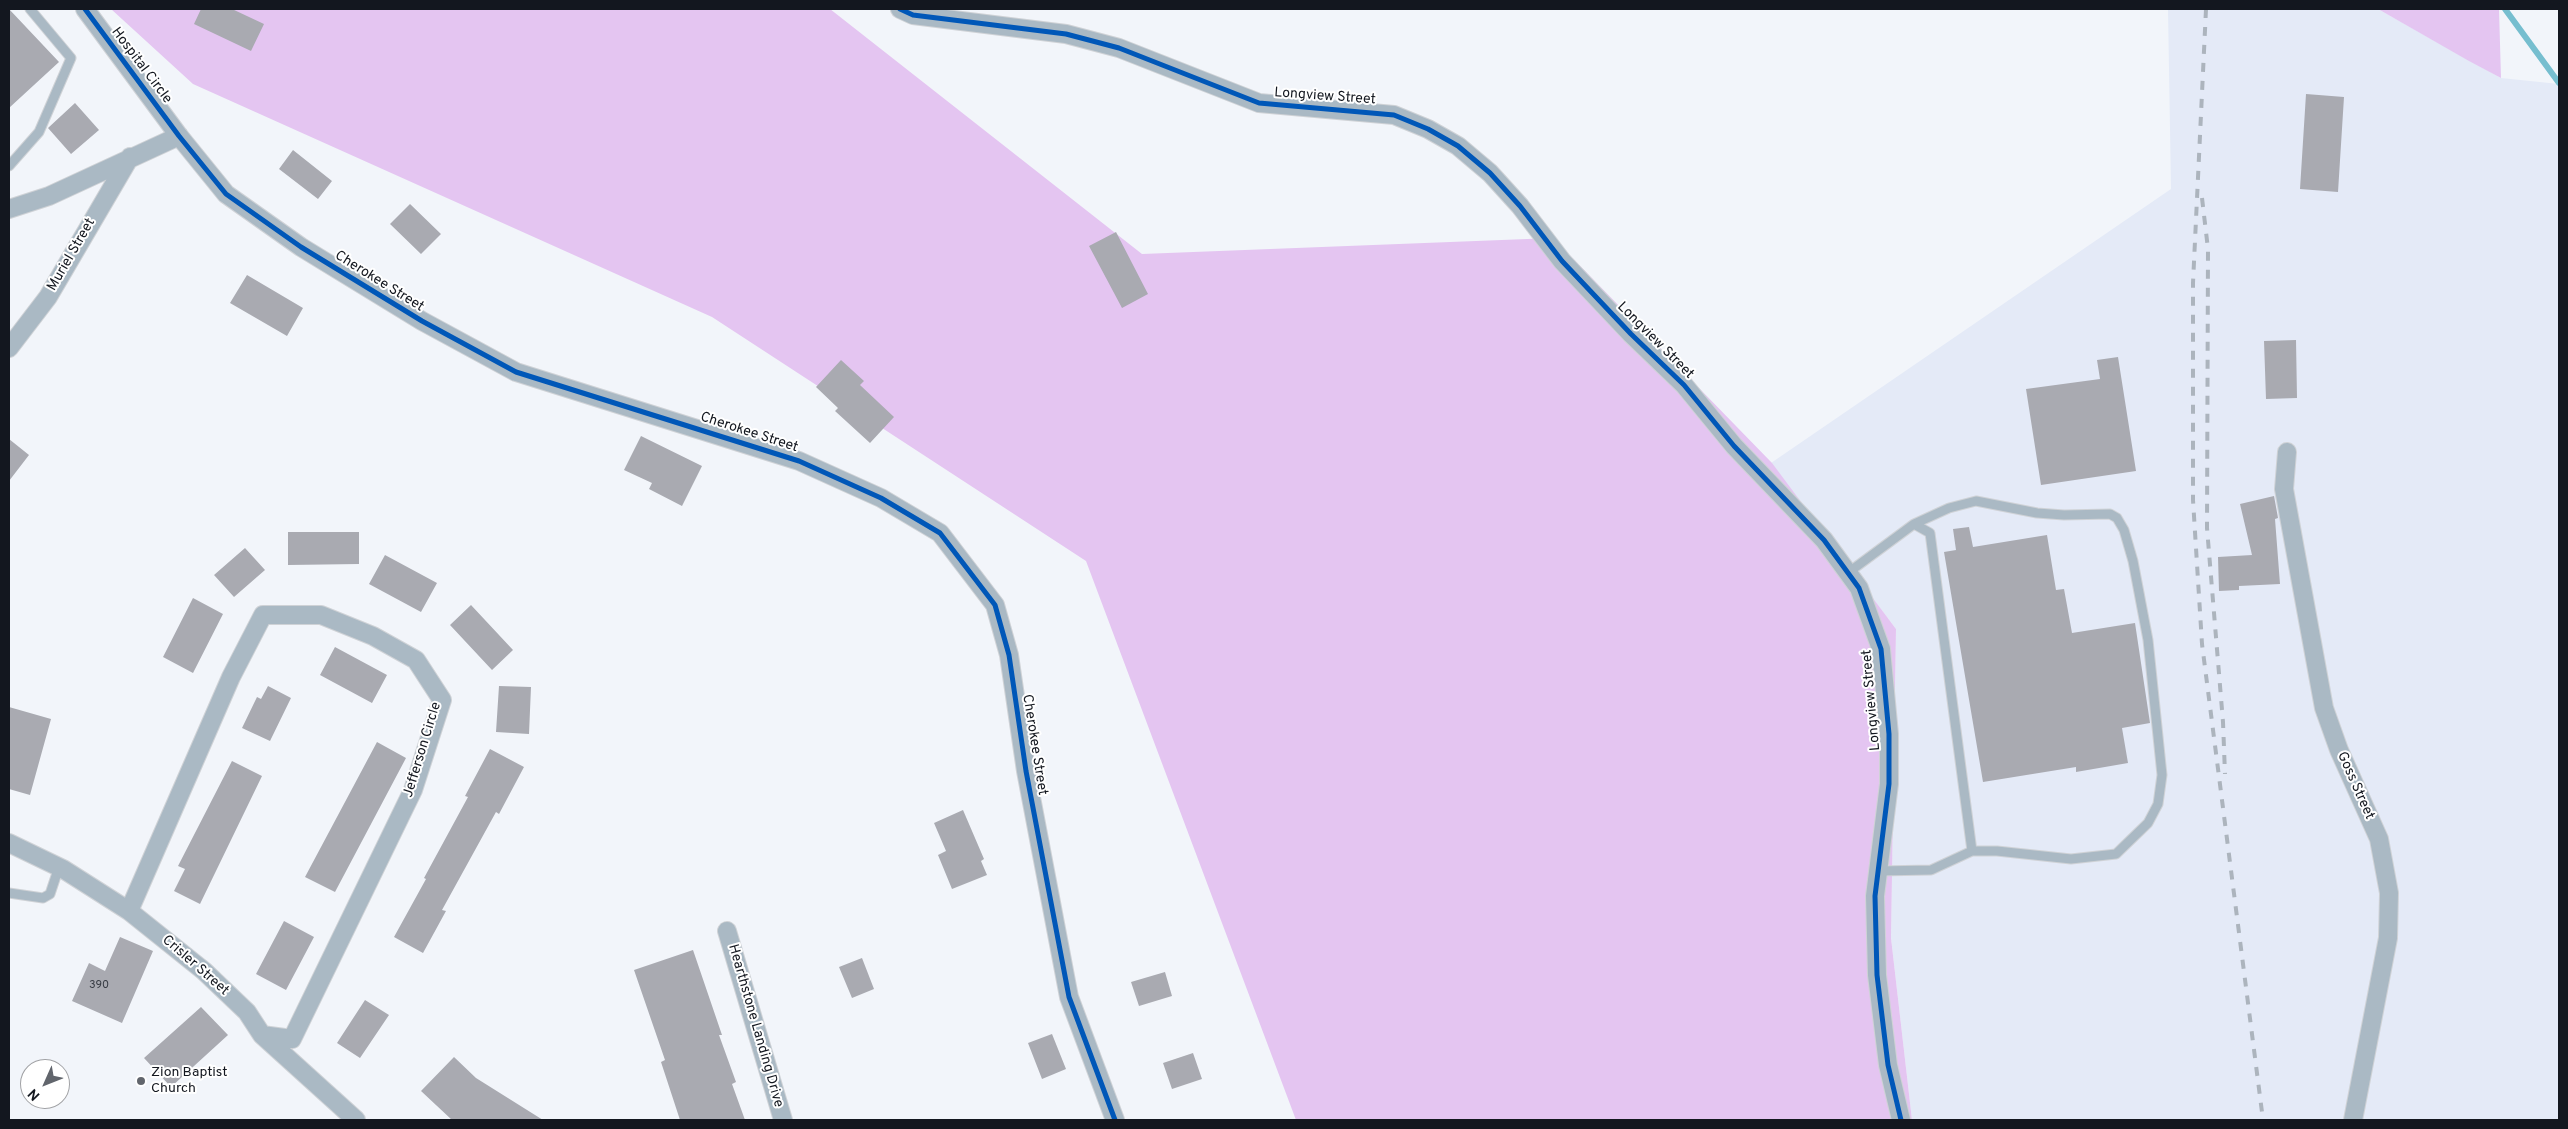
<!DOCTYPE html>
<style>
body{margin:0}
#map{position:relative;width:2568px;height:1129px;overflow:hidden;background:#f2f5fa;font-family:Overpass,sans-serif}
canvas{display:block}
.frame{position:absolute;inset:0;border:10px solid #13171f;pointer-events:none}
.north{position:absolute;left:20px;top:1059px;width:50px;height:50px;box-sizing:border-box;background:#fff;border:1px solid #a1a2a5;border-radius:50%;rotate:226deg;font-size:14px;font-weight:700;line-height:20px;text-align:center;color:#13171f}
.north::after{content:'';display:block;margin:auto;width:18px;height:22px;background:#61656c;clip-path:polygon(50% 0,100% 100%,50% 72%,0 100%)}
</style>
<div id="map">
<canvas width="2568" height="1129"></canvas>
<div class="frame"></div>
<div class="north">N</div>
</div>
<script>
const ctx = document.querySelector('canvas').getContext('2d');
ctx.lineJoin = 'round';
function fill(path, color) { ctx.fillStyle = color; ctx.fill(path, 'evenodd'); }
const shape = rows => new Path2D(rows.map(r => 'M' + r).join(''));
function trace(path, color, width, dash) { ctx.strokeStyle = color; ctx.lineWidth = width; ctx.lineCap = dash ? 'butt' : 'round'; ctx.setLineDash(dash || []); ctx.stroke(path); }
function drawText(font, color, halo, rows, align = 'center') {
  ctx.font = font + ' Overpass,sans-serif'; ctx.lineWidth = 4; ctx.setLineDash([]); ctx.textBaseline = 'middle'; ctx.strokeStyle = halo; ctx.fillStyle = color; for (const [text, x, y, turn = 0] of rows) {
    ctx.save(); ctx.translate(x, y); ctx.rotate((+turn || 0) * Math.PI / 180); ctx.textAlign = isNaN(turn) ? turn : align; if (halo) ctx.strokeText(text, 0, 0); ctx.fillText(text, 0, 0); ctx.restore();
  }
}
fill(shape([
 [2168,9,2378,9,2501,78,2559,84,2559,1120,1912,1120,1891,938,1896,629,1771,463,2171,189]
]), '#e4eaf7');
fill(shape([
 [111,9,830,9,1142,254,1553,238,1772,463,1896,629,1891,938,1912,1120,1296,1120,1086,561,712,317,193,84],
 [2378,9,2499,9,2501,78,2469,61]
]), '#e4c5f1');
trace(shape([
 [2505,9,2559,83]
]), '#76becf', 6);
fill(shape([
 [9,9,59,62,9,108],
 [201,9,232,9,264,24,251,51,194,24],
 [2306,94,2344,97,2338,192,2300,189],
 [75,103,99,130,71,154,48,128],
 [293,150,332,181,318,199,279,169],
 [410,204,441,234,421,254,390,224],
 [1116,232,1148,294,1122,308,1089,246],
 [247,275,303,308,287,336,230,303],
 [2296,340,2297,398,2266,399,2264,341],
 [2118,357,2136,471,2041,485,2026,389,2100,379,2097,360],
 [841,360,864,381,860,385,894,417,870,443,835,411,838,408,816,387],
 [641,436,702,466,682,506,649,489,652,483,624,470],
 [9,439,29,455,9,481],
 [2274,496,2278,518,2275,519,2280,584,2239,586,2239,590,2219,591,2218,557,2252,555,2240,504],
 [1969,527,1973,547,2047,535,2056,590,2064,589,2072,633,2135,623,2150,723,2122,728,2128,763,2076,772,2076,767,1983,782,1944,552,1956,550,1953,529],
 [288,532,359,532,359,564,288,565],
 [245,548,265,570,234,597,214,575],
 [385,555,437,583,421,612,369,584],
 [193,598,223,614,193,673,163,657],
 [471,605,513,650,492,670,450,625],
 [335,647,387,675,372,703,320,675],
 [268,686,291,698,270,741,242,728,257,697,261,699],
 [499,686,531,687,529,734,496,732],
 [9,707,51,719,30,795,9,789],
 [377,742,406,758,335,892,305,877],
 [490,749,524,767,499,814,496,812,442,910,446,911,423,953,394,937,426,879,424,878,468,797,465,796],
 [232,761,262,776,200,904,174,891,185,869,178,866],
 [963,810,984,859,981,861,987,875,952,889,938,855,946,851,934,823],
 [284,921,314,937,286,990,256,974],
 [120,937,153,951,122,1023,72,1001,89,963,105,971],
 [693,950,722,1035,719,1035,736,1082,732,1084,745,1120,680,1120,661,1062,665,1060,634,970],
 [862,958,874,989,852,998,839,967],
 [1165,972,1172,996,1139,1006,1131,982],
 [365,1000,389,1015,360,1058,337,1043],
 [201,1007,228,1035,171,1087,144,1058],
 [1052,1034,1066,1069,1042,1079,1028,1043],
 [1193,1053,1202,1079,1172,1089,1163,1063],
 [454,1057,476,1078,543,1120,452,1120,421,1091]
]), '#a9aab1');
const service = shape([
 [9,166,39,132,71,58,30,9],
 [1914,524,1949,508,1976,501,2037,513,2064,515,2110,514,2117,518,2124,530,2133,561,2148,640,2162,775,2158,804,2148,823,2116,854,2071,859,1997,851,1972,851],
 [1849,572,1914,524,1930,533,1972,851,1931,870,1878,871],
 [9,893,43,898,50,894,59,867]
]);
const minor = shape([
 [85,9,179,136,226,194,301,247,422,321,516,372,799,461,881,498,940,533,995,605,1009,655,1026,771,1069,997,1115,1120],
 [900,9,913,15,1066,34,1119,48,1259,103,1394,115,1428,129,1458,146,1490,173,1520,206,1562,261,1631,334,1684,385,1734,446,1824,540,1859,588,1881,649,1889,734,1889,784,1875,896,1877,975,1888,1065,1901,1120],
 [9,209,49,196,179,136],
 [9,348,48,297,130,157],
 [2287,452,2284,489,2324,708,2339,750,2379,839,2389,893,2388,938,2353,1120],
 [9,843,63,869,129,911,204,971,247,1012,262,1035,356,1120],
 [129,911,231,677,263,615,321,615,373,636,416,660,442,700,413,790,292,1039,262,1035],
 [727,931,783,1120]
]);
trace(service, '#cfd2d6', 11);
trace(minor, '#cfd2d6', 20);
trace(service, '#aab9c4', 9);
trace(minor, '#aab9c4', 18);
trace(shape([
 [2206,9,2193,283,2193,500,2202,644,2263,1120],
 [2202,198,2208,249,2207,528,2223,722,2225,774]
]), '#acb4bd', 4, [9, 9]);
trace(shape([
 [85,9,179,136,226,194,301,247,422,321,516,372,799,461,881,498,940,533,995,605,1009,655,1026,771,1069,997,1115,1120],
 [900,9,913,15,1066,34,1119,48,1259,103,1394,115,1428,129,1458,146,1490,173,1520,206,1562,261,1631,334,1684,385,1734,446,1824,540,1859,588,1881,649,1889,734,1889,784,1875,896,1877,975,1888,1065,1901,1120]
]), '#0057b8', 5);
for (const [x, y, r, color] of [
 [141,1081,5,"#61656c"]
]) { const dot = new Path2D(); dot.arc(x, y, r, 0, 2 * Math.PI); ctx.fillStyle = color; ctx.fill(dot); trace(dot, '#fff', 2); }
drawText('11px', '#383c44', null, [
 ["390",99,986]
]);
drawText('14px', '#13171f', '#fff', [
 ["Hospital Circle",141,66,53],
 ["Longview Street",1325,97,4],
 ["Muriel Street",72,255,-60],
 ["Cherokee Street",379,282,32],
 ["Longview Street",1655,341,45],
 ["Cherokee Street",749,433,18],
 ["Longview Street",1872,700,-95],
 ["Cherokee Street",1034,745,81],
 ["Jefferson Circle",423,750,-73],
 ["Goss Street",2355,786,66],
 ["Crisler Street",195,966,41],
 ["Hearthstone Landing Drive",755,1026,74]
]);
drawText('14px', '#13171f', '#fff', [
 ["Zion Baptist",151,1073],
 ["Church",151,1089]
], 'left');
</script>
